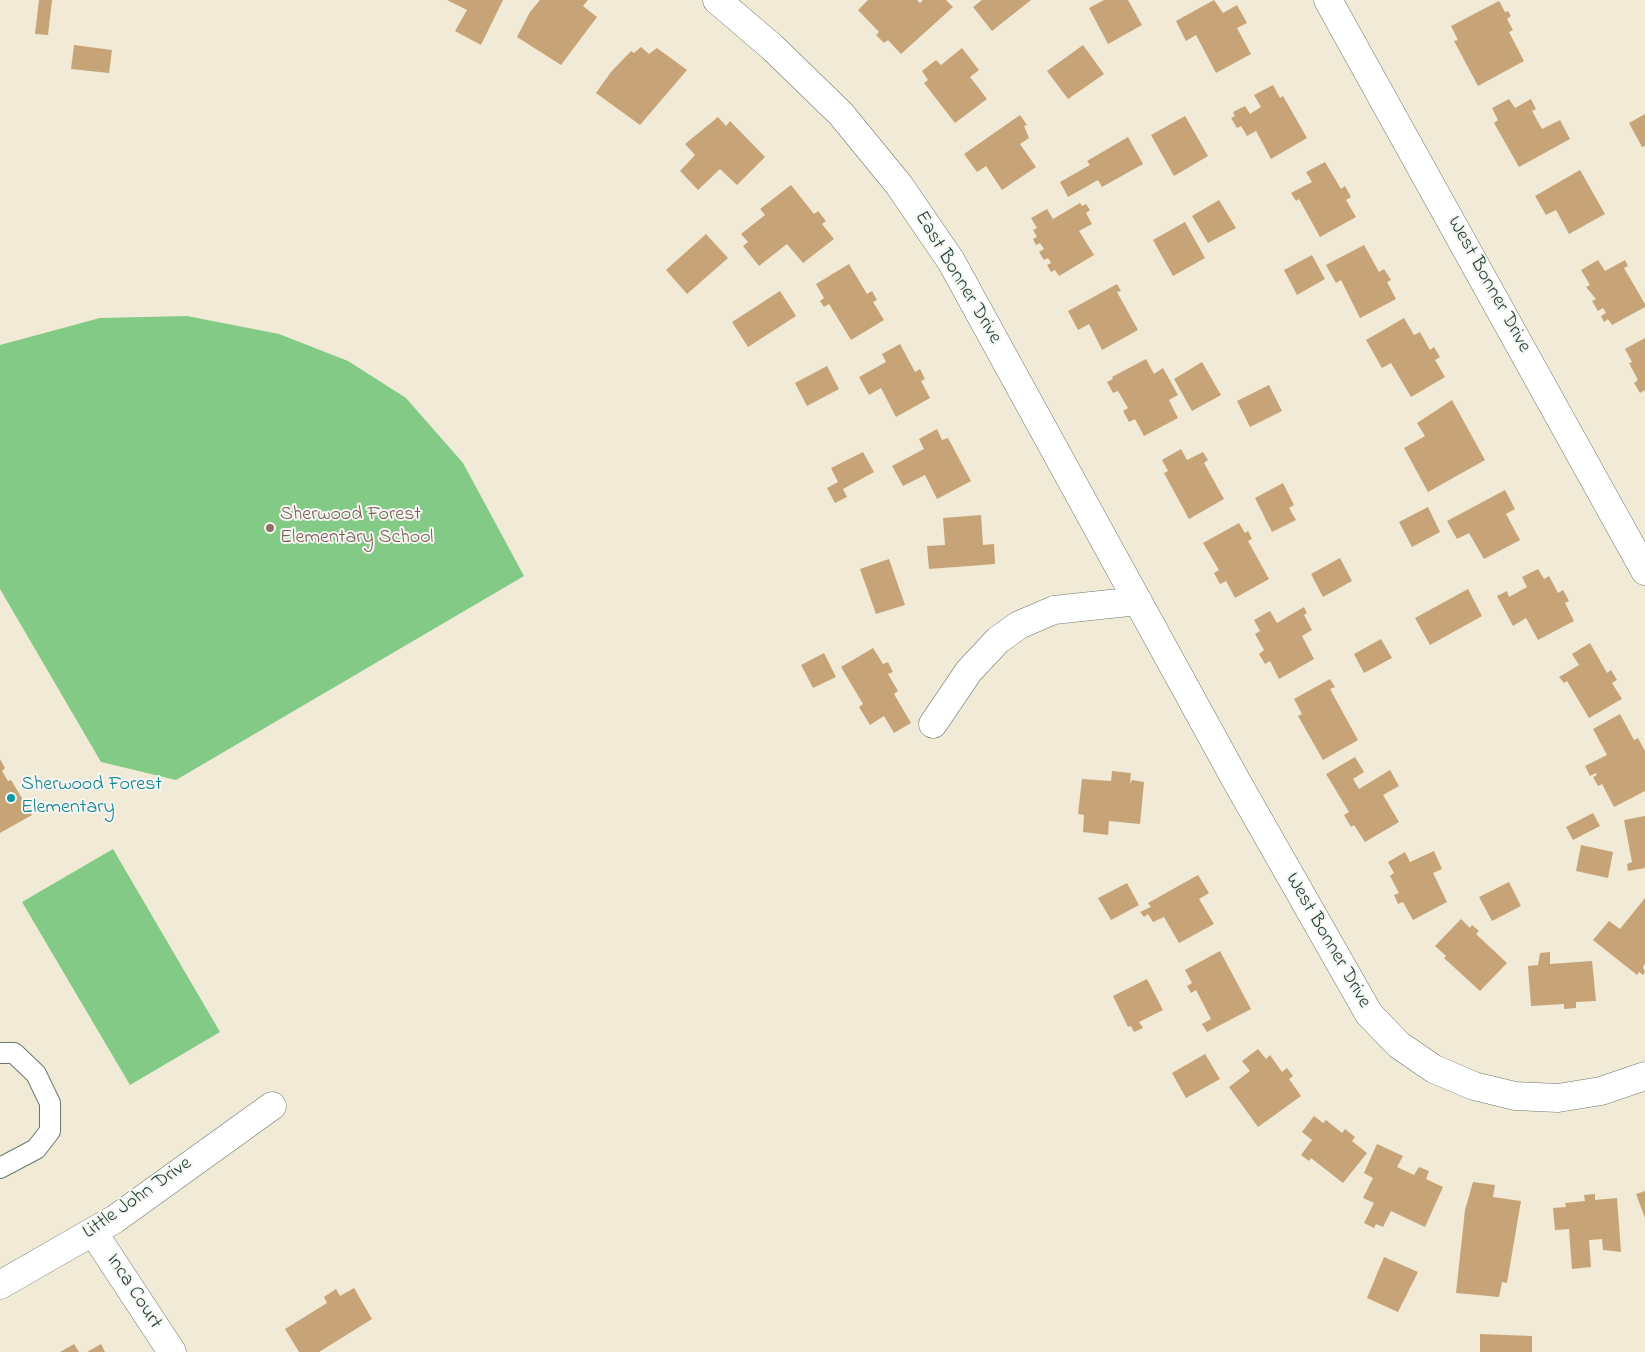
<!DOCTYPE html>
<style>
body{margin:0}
canvas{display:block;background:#f1ead6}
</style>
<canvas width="1645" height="1352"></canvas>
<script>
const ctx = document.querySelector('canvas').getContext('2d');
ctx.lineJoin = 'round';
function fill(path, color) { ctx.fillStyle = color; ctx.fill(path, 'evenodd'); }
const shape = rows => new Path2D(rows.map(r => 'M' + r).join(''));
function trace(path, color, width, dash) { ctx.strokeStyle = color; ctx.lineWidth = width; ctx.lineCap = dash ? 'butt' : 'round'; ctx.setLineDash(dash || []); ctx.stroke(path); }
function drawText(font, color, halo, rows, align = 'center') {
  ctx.font = font + ' "Indie Flower",sans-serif'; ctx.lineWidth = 4; ctx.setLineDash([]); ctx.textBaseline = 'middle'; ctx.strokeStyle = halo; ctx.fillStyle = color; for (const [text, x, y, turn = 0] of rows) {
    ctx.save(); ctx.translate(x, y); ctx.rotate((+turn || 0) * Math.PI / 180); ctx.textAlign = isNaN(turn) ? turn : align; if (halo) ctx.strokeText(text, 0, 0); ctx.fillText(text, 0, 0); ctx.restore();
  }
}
fill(shape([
 [187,316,279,334,348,361,406,398,463,463,524,576,176,780,101,762,0,589,0,345,100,318],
 [113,849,220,1032,130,1085,22,902]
]), '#82ca86');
fill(shape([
 [39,0,52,0,48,35,35,34],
 [447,0,503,0,481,45,455,31,467,10],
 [540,0,588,0,583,6,597,17,561,65,517,37,530,12],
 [868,0,917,0,920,3,923,0,946,0,953,7,901,54,888,40,884,43,876,35,879,32,858,10],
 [982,0,1031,0,992,31,973,7],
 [1104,0,1128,0,1142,25,1108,44,1089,8],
 [1214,0,1223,13,1237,5,1247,23,1237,28,1251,54,1216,73,1196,35,1186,41,1176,21],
 [1499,1,1505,12,1508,11,1511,16,1507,19,1513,30,1509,32,1524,61,1478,86,1454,41,1458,40,1451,26],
 [74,45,112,50,109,73,71,69],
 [1083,45,1104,74,1068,99,1047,71],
 [641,47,649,54,657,48,687,70,640,125,596,93,611,72,631,51,634,53],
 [962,48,979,70,970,77,987,99,955,123,924,83,928,80,922,71,936,60,941,65],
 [1273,85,1280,98,1283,96,1307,138,1271,159,1256,131,1247,136,1241,126,1237,128,1231,118,1235,116,1233,112,1245,106,1250,114,1261,107,1254,95],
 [1509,99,1515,108,1531,99,1536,109,1532,111,1542,129,1560,120,1570,139,1519,167,1494,123,1498,120,1492,108],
 [1645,114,1645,146,1642,147,1629,123],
 [1020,115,1027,125,1024,126,1029,138,1020,144,1036,167,1002,190,986,166,977,172,964,154],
 [1185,116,1208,156,1174,176,1151,135],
 [718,117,726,126,730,121,765,157,737,185,720,169,698,190,680,171,695,155,685,144],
 [1128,137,1143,164,1102,187,1098,180,1068,197,1060,182,1090,165,1087,161],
 [1325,162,1341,189,1345,186,1351,197,1346,200,1356,217,1320,237,1299,199,1296,201,1291,193,1312,182,1306,172],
 [1580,170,1605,214,1569,234,1556,210,1546,215,1535,196],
 [791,185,814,214,818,211,826,221,822,224,834,239,803,263,787,244,759,266,743,246,748,242,741,234,765,215,760,209],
 [1219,200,1236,228,1208,243,1192,216],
 [1080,203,1082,206,1086,204,1090,210,1086,213,1092,224,1079,231,1094,255,1059,276,1055,270,1051,272,1047,265,1051,263,1048,258,1044,260,1039,252,1044,249,1040,243,1036,245,1033,239,1037,237,1033,230,1037,228,1031,218,1047,209,1053,219],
 [1185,222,1205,258,1173,276,1153,240],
 [706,234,728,258,687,294,666,270],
 [1364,245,1379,272,1384,269,1391,280,1387,282,1396,299,1360,318,1341,280,1336,283,1326,265],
 [1312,255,1325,279,1297,295,1284,270],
 [1598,260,1605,271,1625,260,1628,266,1624,268,1645,304,1645,307,1612,325,1608,319,1604,322,1601,316,1606,313,1603,308,1598,311,1592,301,1596,299,1586,287,1590,285,1581,270],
 [849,264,867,294,872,291,877,300,873,302,884,320,851,340,829,304,824,307,820,301,824,298,816,284],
 [1117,284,1121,291,1117,292,1138,330,1102,350,1089,324,1078,330,1068,311],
 [780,291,796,316,748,347,732,322],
 [1404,318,1414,335,1420,332,1430,350,1434,347,1440,357,1435,360,1445,377,1411,397,1391,363,1382,368,1366,340],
 [1645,338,1645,390,1640,393,1634,383,1638,380,1629,363,1632,362,1625,349],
 [900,344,915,372,920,369,925,379,921,381,930,398,896,417,881,388,869,395,859,377,886,362,882,354],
 [1146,359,1154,374,1163,368,1178,395,1169,400,1178,418,1144,436,1135,419,1129,422,1123,411,1128,408,1118,391,1113,393,1107,382,1113,379,1112,377],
 [1202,362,1221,395,1192,411,1174,379],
 [827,366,839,389,807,406,795,383],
 [1269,385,1282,411,1250,427,1237,401],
 [1452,400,1485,460,1428,492,1404,448,1425,436,1417,423],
 [937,429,942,440,948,438,971,481,937,499,925,475,903,486,892,466,924,449,919,439],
 [1181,449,1187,460,1203,452,1208,460,1204,463,1224,499,1189,519,1164,473,1168,471,1162,460],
 [863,452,874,472,843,489,847,497,835,503,827,488,838,482,831,468],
 [1283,483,1294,505,1289,508,1296,520,1272,532,1255,498],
 [1505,490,1515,509,1506,514,1520,540,1484,559,1469,533,1457,539,1447,521],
 [1428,507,1440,532,1412,547,1399,522],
 [981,515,983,545,994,544,995,564,929,569,927,546,945,545,943,518],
 [1239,523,1245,533,1248,531,1252,539,1248,541,1269,579,1235,598,1226,581,1220,584,1214,573,1219,570,1203,543],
 [1340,558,1352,581,1323,597,1311,574],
 [889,559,905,605,876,614,860,569],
 [1538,569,1544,579,1549,576,1558,593,1563,590,1569,601,1565,603,1574,621,1538,640,1526,618,1513,626,1497,596,1507,591,1509,597,1527,587,1522,577],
 [1468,589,1482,616,1430,645,1415,618],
 [1304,607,1307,613,1304,615,1312,630,1302,636,1314,659,1279,679,1270,661,1265,664,1259,654,1264,650,1255,634,1260,631,1254,620,1270,611,1277,623],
 [1381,639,1392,658,1364,673,1354,654],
 [1590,643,1607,673,1611,670,1617,680,1612,683,1622,699,1589,718,1567,681,1564,683,1559,677,1579,665,1572,654],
 [873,648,883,664,888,662,893,672,888,674,898,691,894,694,911,723,894,733,884,716,870,725,859,707,863,704,841,667],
 [824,653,836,677,813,688,801,665],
 [1330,679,1335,687,1330,689,1358,740,1323,760,1298,716,1302,714,1294,699],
 [1620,714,1634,740,1638,738,1645,751,1645,791,1614,807,1602,784,1598,786,1593,777,1597,775,1596,773,1590,776,1585,766,1607,755,1593,729],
 [1355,757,1364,772,1353,779,1359,789,1390,770,1399,786,1383,795,1399,822,1365,842,1354,825,1351,827,1344,815,1349,812,1326,774],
 [0,759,5,768,2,771,8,781,11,780,32,815,0,833],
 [1112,771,1131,773,1130,784,1132,780,1144,782,1140,824,1109,821,1108,835,1083,832,1084,815,1078,814,1082,779,1111,781],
 [1593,813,1600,826,1573,840,1566,827],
 [1645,816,1645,868,1628,871,1627,864,1632,862,1624,820],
 [1581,845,1613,852,1608,878,1576,871],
 [1434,851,1442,869,1433,873,1447,902,1413,920,1403,902,1398,904,1394,895,1399,893,1390,876,1394,873,1388,862,1405,852,1410,862],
 [1198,875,1209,893,1199,899,1214,924,1179,943,1164,917,1153,922,1148,914,1144,917,1140,912,1151,907,1148,903],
 [1509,882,1521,906,1492,921,1479,897],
 [1127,883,1139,905,1111,920,1098,898],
 [1645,898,1645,964,1643,967,1645,972,1643,975,1639,972,1637,975,1593,940,1609,921,1620,929],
 [1461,919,1470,928,1472,925,1479,931,1476,934,1507,963,1480,991,1444,958,1446,956,1435,946],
 [1220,951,1251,1009,1207,1032,1202,1024,1211,1019,1196,990,1191,993,1187,986,1192,983,1185,970],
 [1550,952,1550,964,1592,961,1596,1001,1576,1002,1576,1008,1564,1009,1564,1004,1531,1006,1528,966,1538,965,1540,953],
 [1147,979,1163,1010,1139,1022,1143,1028,1134,1032,1131,1026,1128,1027,1113,996],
 [1258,1049,1266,1059,1270,1055,1282,1072,1287,1068,1293,1076,1289,1079,1301,1096,1258,1127,1229,1087,1250,1071,1242,1061],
 [1205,1054,1220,1079,1186,1098,1172,1073],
 [1314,1116,1323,1123,1326,1120,1342,1133,1345,1129,1355,1137,1352,1141,1367,1153,1343,1183,1311,1158,1309,1161,1301,1155,1312,1140,1302,1132],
 [1377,1144,1403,1156,1397,1167,1414,1175,1419,1167,1429,1171,1426,1179,1443,1187,1425,1227,1391,1211,1383,1227,1376,1224,1374,1228,1364,1223,1374,1203,1363,1198,1373,1178,1364,1173],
 [1473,1182,1495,1185,1493,1197,1521,1201,1507,1283,1502,1282,1499,1297,1456,1293,1465,1210],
 [1645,1191,1645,1218,1636,1194],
 [1595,1194,1595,1200,1617,1198,1621,1252,1603,1250,1602,1239,1589,1240,1591,1267,1572,1269,1569,1229,1555,1230,1553,1208,1566,1207,1565,1203,1585,1201,1584,1195],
 [1384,1257,1418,1272,1398,1312,1367,1298],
 [354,1288,372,1319,319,1352,299,1352,285,1329,327,1303,324,1297,336,1289,340,1296],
 [1480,1334,1532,1336,1532,1352,1480,1352],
 [74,1344,79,1352,60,1352],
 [101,1344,105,1352,87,1352]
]), '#c7a477');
const service = shape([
 [0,1053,14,1053,36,1074,50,1103,50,1131,36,1149,0,1168]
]);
const minor = shape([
 [717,0,772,47,841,114,899,185,951,261,1237,782,1369,1014,1399,1045,1434,1069,1474,1086,1515,1096,1558,1098,1601,1091,1645,1076],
 [1328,0,1645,571],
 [933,724,969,671,998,640,1019,625,1054,610,1138,601],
 [93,1232,172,1352],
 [0,1285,115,1219,272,1106]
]);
trace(service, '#687a6d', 22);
trace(minor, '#687a6d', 29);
trace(service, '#fff', 20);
trace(minor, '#fff', 28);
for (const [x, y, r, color] of [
 [270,528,5,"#8d6e63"],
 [11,798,5,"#0f9aa8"]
]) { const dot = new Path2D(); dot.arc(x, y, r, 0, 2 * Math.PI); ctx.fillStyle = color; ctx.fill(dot); trace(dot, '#f6f6f2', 2); }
drawText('20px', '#1f3d34', '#f6f6f2', [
 ["East Bonner Drive",957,278,59],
 ["West Bonner Drive",1488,285,61],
 ["West Bonner Drive",1327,941,60],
 ["Little John Drive",138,1199,-35],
 ["Inca Court",133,1292,57]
]);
drawText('20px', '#785e54', '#f6f6f2', [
 ["Sherwood Forest",280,516],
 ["Elementary School",280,539]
], 'left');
drawText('20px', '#0d838f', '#f6f6f2', [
 ["Sherwood Forest",21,786],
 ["Elementary",21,809]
], 'left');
</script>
